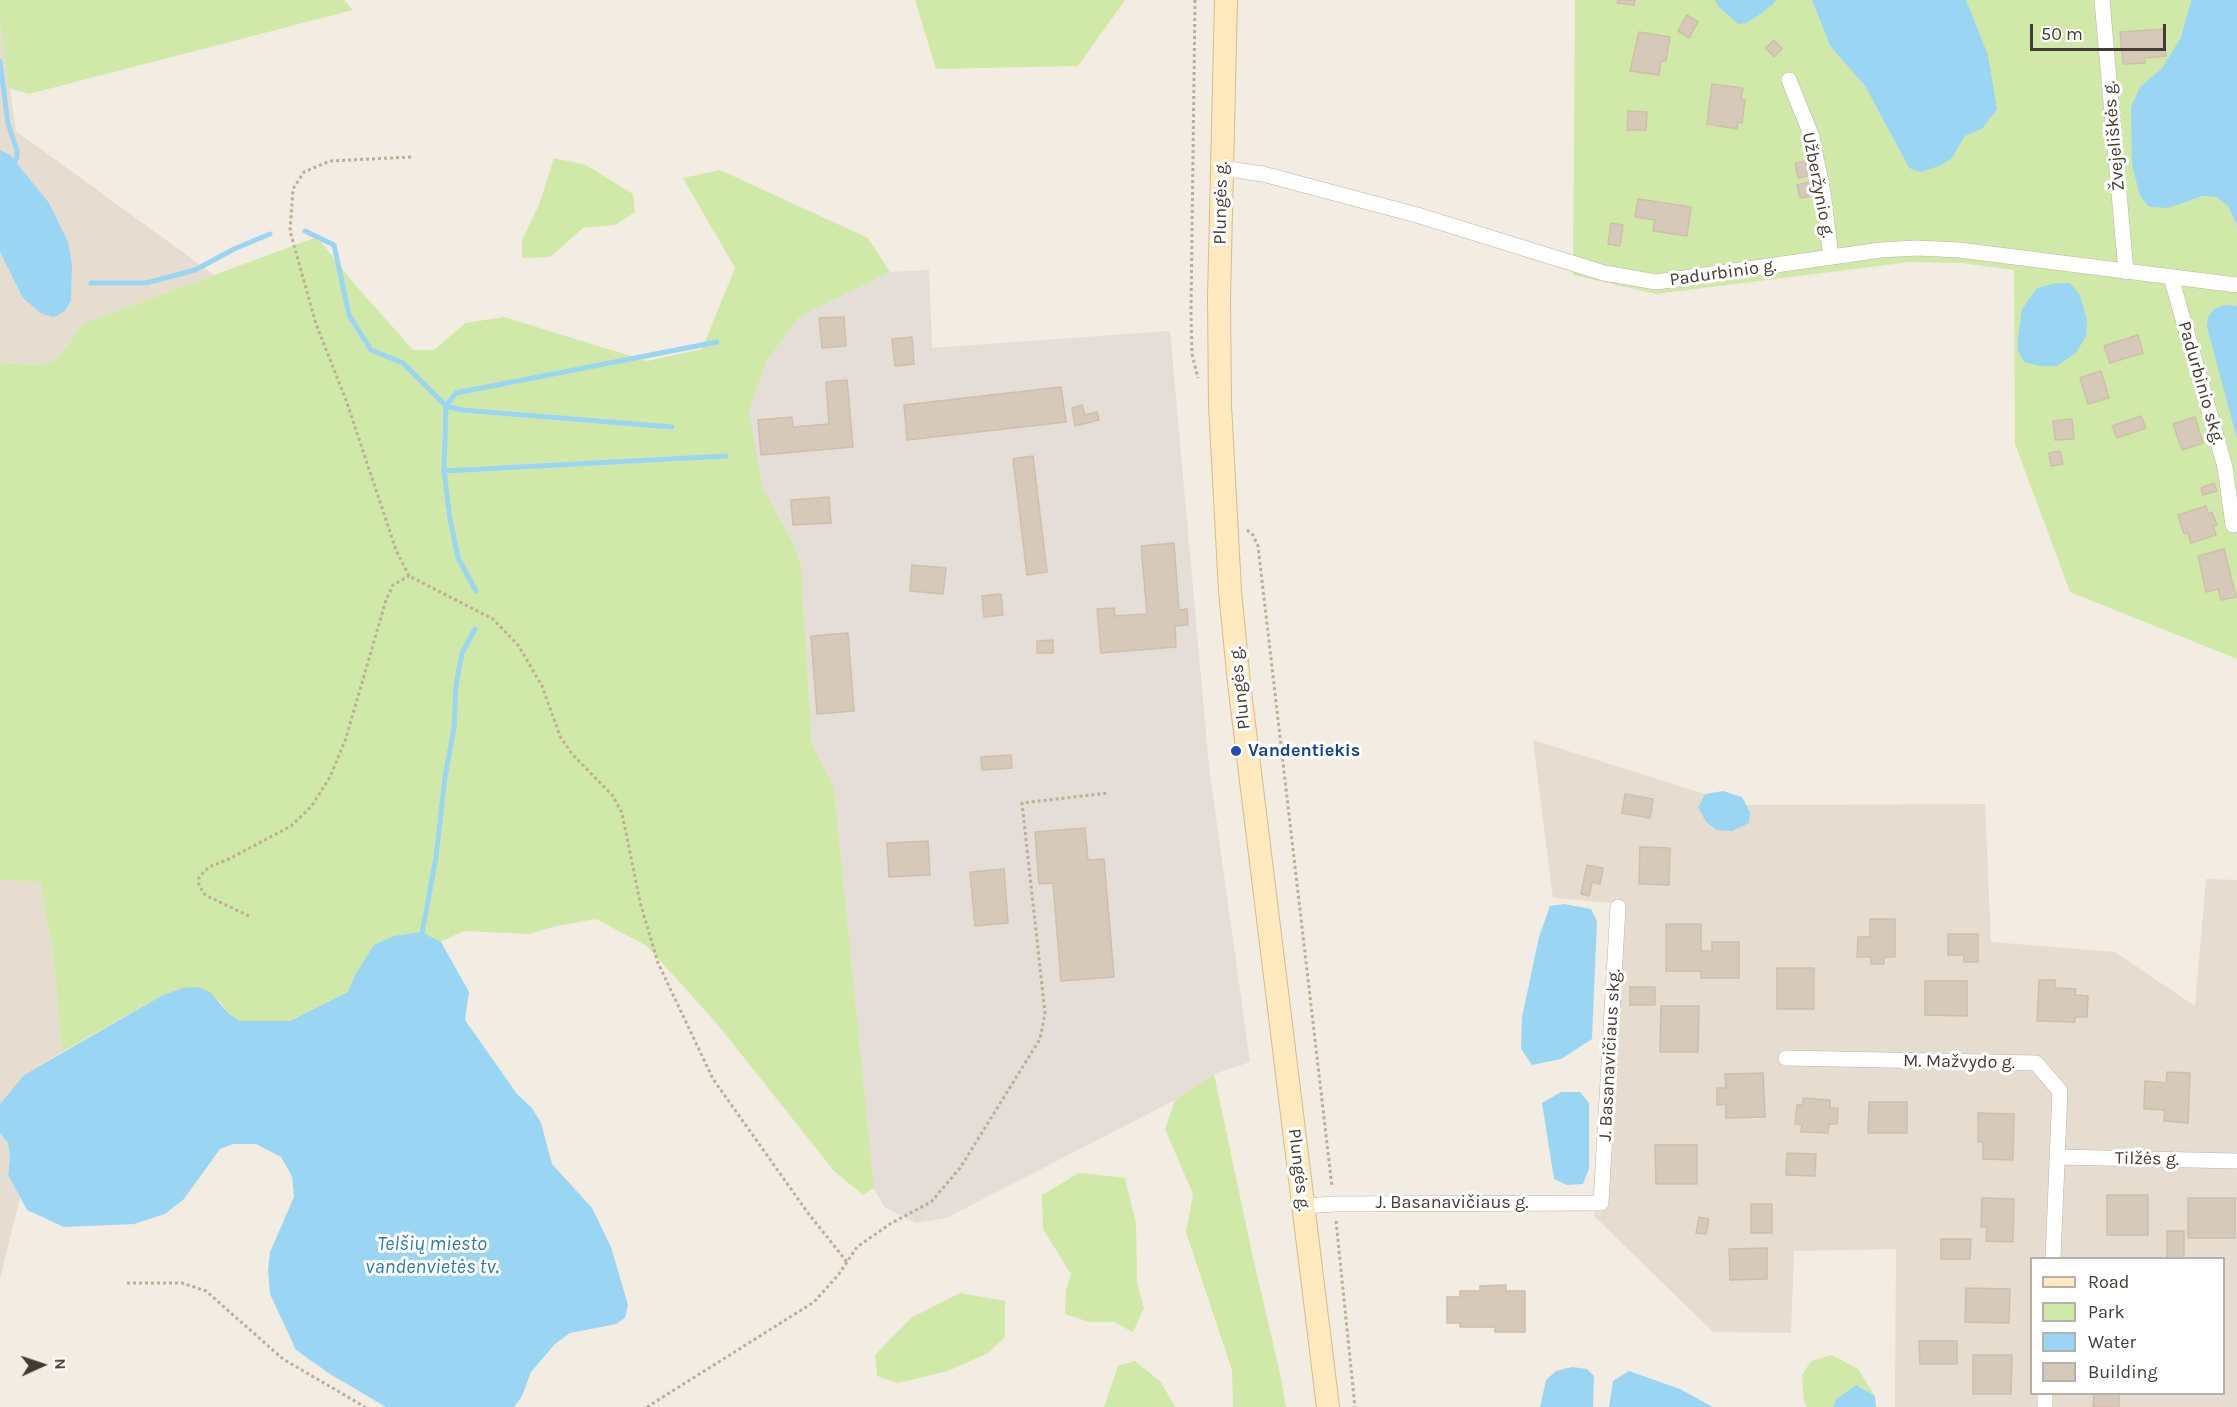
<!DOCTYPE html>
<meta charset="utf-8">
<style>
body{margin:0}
#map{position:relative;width:2237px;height:1407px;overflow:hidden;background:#f2ece2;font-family:Karla,sans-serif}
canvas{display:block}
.legend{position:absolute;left:2030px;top:1257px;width:195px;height:138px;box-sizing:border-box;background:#fff;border:2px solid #b4b1ad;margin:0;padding:8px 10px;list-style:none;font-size:18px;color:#443b32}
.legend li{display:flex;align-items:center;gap:12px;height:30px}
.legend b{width:30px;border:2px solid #b4b1ad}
.north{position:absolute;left:12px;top:1335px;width:60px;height:60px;-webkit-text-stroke:4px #fff;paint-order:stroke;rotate:87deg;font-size:16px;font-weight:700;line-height:24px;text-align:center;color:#443b32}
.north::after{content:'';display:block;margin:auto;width:21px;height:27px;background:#443b32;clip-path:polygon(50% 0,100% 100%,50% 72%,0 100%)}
.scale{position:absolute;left:2030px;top:24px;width:136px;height:27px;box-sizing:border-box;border:3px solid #443b32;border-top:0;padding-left:8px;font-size:18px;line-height:21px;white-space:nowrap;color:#443b32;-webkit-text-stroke:4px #fff;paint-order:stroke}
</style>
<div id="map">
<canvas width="2237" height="1407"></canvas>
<ul class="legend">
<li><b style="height:8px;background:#ffeabf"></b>Road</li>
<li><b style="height:16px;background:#d1e9a8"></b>Park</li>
<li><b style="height:16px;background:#9ad6f3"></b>Water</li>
<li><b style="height:16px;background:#d7c9ba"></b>Building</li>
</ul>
<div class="north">N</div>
<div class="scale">50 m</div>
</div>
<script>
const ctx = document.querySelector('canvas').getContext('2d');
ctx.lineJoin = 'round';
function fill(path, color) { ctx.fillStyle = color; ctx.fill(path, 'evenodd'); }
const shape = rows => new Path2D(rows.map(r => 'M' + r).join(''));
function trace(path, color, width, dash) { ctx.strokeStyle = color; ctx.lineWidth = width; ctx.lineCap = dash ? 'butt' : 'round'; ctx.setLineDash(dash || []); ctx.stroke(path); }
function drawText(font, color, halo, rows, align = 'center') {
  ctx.font = font + ' Karla,sans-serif'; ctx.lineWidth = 6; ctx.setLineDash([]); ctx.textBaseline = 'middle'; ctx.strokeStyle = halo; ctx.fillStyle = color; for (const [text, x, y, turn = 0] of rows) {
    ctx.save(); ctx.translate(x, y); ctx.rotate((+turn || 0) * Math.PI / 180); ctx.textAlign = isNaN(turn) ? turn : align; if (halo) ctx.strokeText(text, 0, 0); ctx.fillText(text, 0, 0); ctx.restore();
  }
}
fill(shape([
 [0,18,16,131,214,275,84,323,58,360,37,365,0,363],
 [1533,740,1705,794,1698,807,1750,812,1746,805,1985,804,1991,942,2115,952,2195,1006,2206,879,2237,880,2237,1407,1895,1407,1896,1249,1794,1251,1791,1333,1713,1332,1594,1216,1611,903,1553,898],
 [2032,1258,2224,1258,2224,1394,2032,1394],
 [0,880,40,882,53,952,62,1052,24,1075,0,1104],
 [0,1133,8,1143,10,1157,8,1175,20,1198,0,1279]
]), '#e6ddd0');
fill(shape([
 [929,270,932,348,1170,331,1209,767,1250,1062,1214,1074,1175,1100,946,1218,916,1223,884,1207,874,1188,834,789,812,744,801,568,795,547,761,487,749,411,766,362,799,317,890,272]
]), '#e4ddd8');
fill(shape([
 [0,0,344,0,353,10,29,94,9,88,0,18],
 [915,0,1125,0,1078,66,936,69],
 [1575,0,1812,0,1830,46,1865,86,1909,168,1952,158,1965,136,1982,129,1966,0,2191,0,2181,37,2162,68,2140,87,2168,208,2203,196,2216,197,2228,206,2237,226,2237,659,2070,592,2015,444,2014,270,1961,263,1910,262,1656,294,1573,275],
 [554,158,586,165,633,194,635,212,615,225,583,228,550,257,522,258,522,240,539,205],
 [720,170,868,238,890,272,799,317,766,362,749,411,762,487,795,547,801,568,812,744,834,789,874,1188,863,1195,834,1171,718,1025,647,946,596,919,556,926,529,934,463,931,441,942,422,932,355,975,348,992,290,1021,240,1021,228,1013,220,1001,182,988,161,996,62,1052,53,952,40,882,0,880,0,363,37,365,57,360,84,323,317,237,351,280,413,350,434,350,465,323,504,317,647,361,702,349,735,268,683,178],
 [1214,1074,1252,1253,1281,1378,1286,1407,1233,1407,1232,1370,1186,1232,1193,1194,1165,1129,1175,1100],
 [1079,1173,1125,1178,1136,1223,1137,1283,1144,1308,1133,1332,1114,1322,1089,1322,1065,1314,1066,1290,1071,1274,1043,1229,1042,1195],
 [960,1293,1005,1301,1005,1337,988,1353,948,1371,898,1383,877,1376,875,1355,911,1318],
 [1832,1355,1858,1369,1875,1396,1856,1385,1836,1399,1833,1407,1807,1407,1804,1402,1802,1375,1811,1361],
 [1135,1361,1161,1382,1175,1407,1104,1407,1118,1366]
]), '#d1e9a8');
fill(shape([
 [1715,0,1776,0,1773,4,1759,15,1746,23,1738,24,1718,6],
 [1812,0,1966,0,1988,55,1997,109,1982,129,1965,136,1952,158,1939,166,1921,172,1909,168,1865,86,1830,46],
 [2191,0,2237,0,2237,226,2228,206,2216,197,2203,196,2168,208,2149,207,2140,196,2132,165,2131,107,2140,87,2162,68,2181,37],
 [0,150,10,155,49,203,68,242,72,265,71,300,65,311,54,317,42,314,23,298,0,252],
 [2056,283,2070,283,2080,295,2087,320,2086,336,2076,353,2057,366,2040,366,2024,362,2018,351,2018,337,2022,309,2037,288],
 [2225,305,2237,306,2237,439,2207,327,2208,317,2214,309],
 [1723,791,1742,797,1750,812,1749,823,1732,831,1717,830,1706,822,1698,807,1705,794],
 [1564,904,1591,909,1597,921,1592,1039,1561,1059,1532,1065,1521,1049,1522,1017,1539,937,1550,906],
 [422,932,441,942,469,992,465,1020,517,1094,532,1108,541,1123,552,1164,592,1208,611,1247,628,1305,625,1318,616,1324,570,1333,555,1344,531,1372,522,1396,514,1407,386,1407,330,1374,296,1350,270,1294,268,1270,270,1252,294,1197,292,1176,281,1157,256,1144,233,1144,220,1149,184,1199,165,1214,134,1224,64,1227,27,1210,8,1175,10,1157,8,1143,0,1133,0,1104,24,1075,161,996,182,988,199,987,210,992,228,1013,240,1021,290,1021,348,992,355,975,374,945,394,936],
 [1561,1092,1580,1092,1589,1103,1589,1169,1583,1184,1567,1185,1554,1179,1542,1103],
 [1572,1367,1587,1369,1594,1376,1593,1407,1540,1407,1546,1380,1556,1371],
 [1629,1371,1680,1389,1713,1407,1609,1407,1613,1381],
 [1856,1385,1875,1396,1876,1407,1833,1407,1836,1399]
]), '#9ad6f3');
trace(shape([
 [0,61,8,124,17,150,17,157,12,167],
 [305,231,334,245,349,315,371,350,403,363,446,406,444,471,450,519,458,558,476,591],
 [91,283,146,283,195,270,234,249,270,234],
 [672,427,462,410,446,406,456,393,717,342],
 [444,471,726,456],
 [421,939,436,857,445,777,454,728,456,685,462,653,475,629]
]), '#9ad6f3', 5);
const building = shape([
 [1618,0,1635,0,1634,5,1617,3,1618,0],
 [1687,15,1698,22,1689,38,1678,31,1687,15],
 [2164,29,2166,56,2144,58,2145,63,2123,64,2120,32,2164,29],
 [1639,32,1670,37,1666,61,1661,61,1659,75,1630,71,1639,32],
 [1774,40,1782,49,1774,57,1766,48,1774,40],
 [1712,84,1743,88,1741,99,1745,100,1742,123,1738,122,1737,129,1707,124,1712,84],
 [1628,111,1647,112,1646,130,1627,130,1628,111],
 [1805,161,1808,176,1798,178,1795,163,1805,161],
 [1810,182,1813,196,1800,198,1797,185,1810,182],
 [1638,199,1691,207,1687,236,1653,231,1655,220,1635,217,1638,199],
 [1611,223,1623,225,1620,246,1608,244,1611,223],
 [844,317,846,346,822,348,819,318,844,317],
 [2138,335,2143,353,2110,363,2104,346,2138,335],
 [912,337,914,364,895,366,892,339,912,337],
 [2101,371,2109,398,2088,404,2080,378,2101,371],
 [847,380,853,447,761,455,758,420,792,417,793,427,829,424,826,382,847,380],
 [1061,387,1066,422,907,440,904,405,1061,387],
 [1082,405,1085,415,1097,412,1099,420,1075,426,1072,408,1082,405],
 [2141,416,2146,428,2117,438,2112,426,2141,416],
 [2195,417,2203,443,2182,450,2173,424,2195,417],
 [2072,419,2074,439,2055,440,2053,421,2072,419],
 [2060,451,2063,464,2051,466,2049,453,2060,451],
 [1033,456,1047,572,1027,575,1013,459,1033,456],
 [2214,483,2217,491,2203,495,2201,488,2214,483],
 [829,497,831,523,793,525,791,500,829,497],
 [2206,506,2208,514,2212,512,2217,525,2213,526,2216,535,2191,543,2188,533,2184,534,2178,515,2206,506],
 [1174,543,1179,610,1187,609,1188,625,1175,626,1176,647,1101,653,1097,609,1114,608,1115,616,1147,614,1141,546,1174,543],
 [2224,549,2236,597,2221,600,2218,589,2206,592,2198,556,2224,549],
 [912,565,946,568,943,594,910,591,912,565],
 [1001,594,1003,615,984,617,982,596,1001,594],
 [848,633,854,711,817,714,811,636,848,633],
 [1053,640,1053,653,1037,653,1037,641,1053,640],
 [1011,755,1012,768,982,770,981,757,1011,755],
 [1625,794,1653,799,1650,818,1622,813,1625,794],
 [1085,828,1088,860,1104,859,1114,977,1061,981,1053,883,1039,884,1035,832,1085,828],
 [928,841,930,875,889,877,887,843,928,841],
 [1640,847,1670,848,1669,885,1639,884,1640,847],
 [1587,865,1603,868,1600,884,1592,882,1589,896,1581,894,1587,865],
 [1004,869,1008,923,975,926,970,872,1004,869],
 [1870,919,1895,919,1895,957,1884,957,1884,964,1871,964,1871,957,1857,957,1858,937,1870,937,1870,919],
 [1666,924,1701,924,1701,951,1712,951,1712,942,1739,942,1739,978,1701,978,1701,971,1666,971,1666,924],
 [1948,934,1978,934,1978,962,1964,962,1964,955,1948,955,1948,934],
 [1777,968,1814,968,1814,1009,1777,1009,1777,968],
 [2039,980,2055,980,2055,988,2076,989,2075,995,2088,996,2087,1017,2075,1017,2075,1022,2037,1021,2039,980],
 [1925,981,1967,981,1967,1016,1925,1015,1925,981],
 [1630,987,1655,987,1655,1005,1630,1005,1630,987],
 [1661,1006,1699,1006,1698,1052,1660,1052,1661,1006],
 [2167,1072,2190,1073,2188,1123,2164,1121,2165,1110,2144,1109,2145,1081,2166,1083,2167,1072],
 [1763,1073,1765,1117,1726,1118,1726,1104,1717,1105,1717,1088,1726,1088,1725,1074,1763,1073],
 [1803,1098,1830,1100,1830,1108,1838,1108,1837,1124,1829,1124,1828,1133,1801,1132,1802,1125,1795,1124,1797,1105,1803,1105,1803,1098],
 [1869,1102,1907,1102,1907,1133,1868,1133,1869,1102],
 [1978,1113,2014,1114,2013,1160,1983,1159,1983,1142,1978,1142,1978,1113],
 [1655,1145,1697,1145,1697,1184,1656,1184,1655,1145],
 [1787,1153,1816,1154,1815,1176,1786,1175,1787,1153],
 [2107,1195,2148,1195,2148,1235,2107,1235,2107,1195],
 [1982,1198,2014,1199,2013,1242,1986,1241,1987,1227,1981,1227,1982,1198],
 [2188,1198,2235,1198,2235,1238,2188,1238,2188,1198],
 [1751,1204,1772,1204,1772,1233,1751,1233,1751,1204],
 [1699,1217,1709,1219,1706,1234,1696,1233,1699,1217],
 [2167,1231,2184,1231,2184,1258,2167,1258,2167,1231],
 [1941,1239,1971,1239,1970,1259,1941,1259,1941,1239],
 [1767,1248,1767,1279,1730,1280,1729,1249,1767,1248],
 [1506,1285,1506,1291,1525,1291,1525,1332,1495,1332,1495,1327,1460,1327,1460,1323,1447,1323,1447,1297,1460,1297,1460,1291,1480,1291,1480,1286,1506,1285],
 [1966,1288,2010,1289,2009,1323,1965,1322,1966,1288],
 [1919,1341,1957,1341,1957,1364,1920,1364,1919,1341],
 [1973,1355,2012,1355,2011,1394,1973,1394,1973,1355],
 [2094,1394,2119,1394,2119,1407,2093,1407,2094,1394]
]);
fill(building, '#d7c9ba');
trace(building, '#cfbeaa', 1.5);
const street = shape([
 [2102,0,2126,272],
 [1789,80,1812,137,1823,193,1831,257],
 [1221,168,1263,174,1417,215,1604,273,1656,282,1881,250,1917,248,1959,250,2237,285],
 [2171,277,2225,467,2233,525],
 [1786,1058,2036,1063,2060,1091,2053,1258],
 [2058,1157,2237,1161],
 [1303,1206,1334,1204,1601,1203,1618,907],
 [2045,1407,2045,1394]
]);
const secondary = shape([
 [1226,0,1219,298,1220,405,1230,591,1239,683,1328,1407]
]);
trace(street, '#beb3a5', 16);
trace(secondary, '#d4bd8f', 24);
trace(shape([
 [1195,0,1191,312,1192,354,1198,378],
 [411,157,330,161,304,172,293,189,290,231,316,324,346,400,396,550,409,576,493,619,518,645,542,686,560,736,572,754,613,796,622,813,640,902,658,963,713,1079,808,1213,847,1262],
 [1247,530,1253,535,1258,546,1332,1187],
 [249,916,205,895,199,885,199,877,209,867,229,859,291,826,311,807,330,777,346,738,386,600,393,585,409,576],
 [1336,1221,1355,1407],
 [127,1283,182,1283,206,1291,283,1359,365,1407],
 [647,1407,814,1302,839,1274,857,1247,890,1224,931,1202,960,1168,1040,1039,1045,1013,1022,803,1108,793]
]), '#c0ad95', 3, [3, 3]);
trace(street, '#fff', 15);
trace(secondary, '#ffeabf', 22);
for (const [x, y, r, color] of [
 [1236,751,6,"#1a4fb4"]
]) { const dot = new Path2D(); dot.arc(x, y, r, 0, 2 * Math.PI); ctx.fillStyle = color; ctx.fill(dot); trace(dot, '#fff', 2); }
drawText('18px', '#443b32', '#fff', [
 ["Žvejeliškės g.",2114,136,-95],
 ["Užberžynio g.",1818,185,79],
 ["Plungės g.",1221,203,-89],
 ["Padurbinio g.",1723,273,-8],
 ["Padurbinio skg.",2201,383,74],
 ["Plungės g.",1240,688,-96],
 ["J. Basanavičiaus skg.",1610,1055,-87],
 ["M. Mažvydo g.",1959,1062,1],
 ["Tilžės g.",2147,1159,1],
 ["Plungės g.",1299,1170,83],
 ["J. Basanavičiaus g.",1452,1203]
]);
drawText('bold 18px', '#164399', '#fff', [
 ["Vandentiekis",1248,751]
], 'left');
drawText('italic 20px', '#277eab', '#fff', [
 ["Telšių miesto",432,1244],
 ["vandenvietės tv.",432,1267]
]);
</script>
